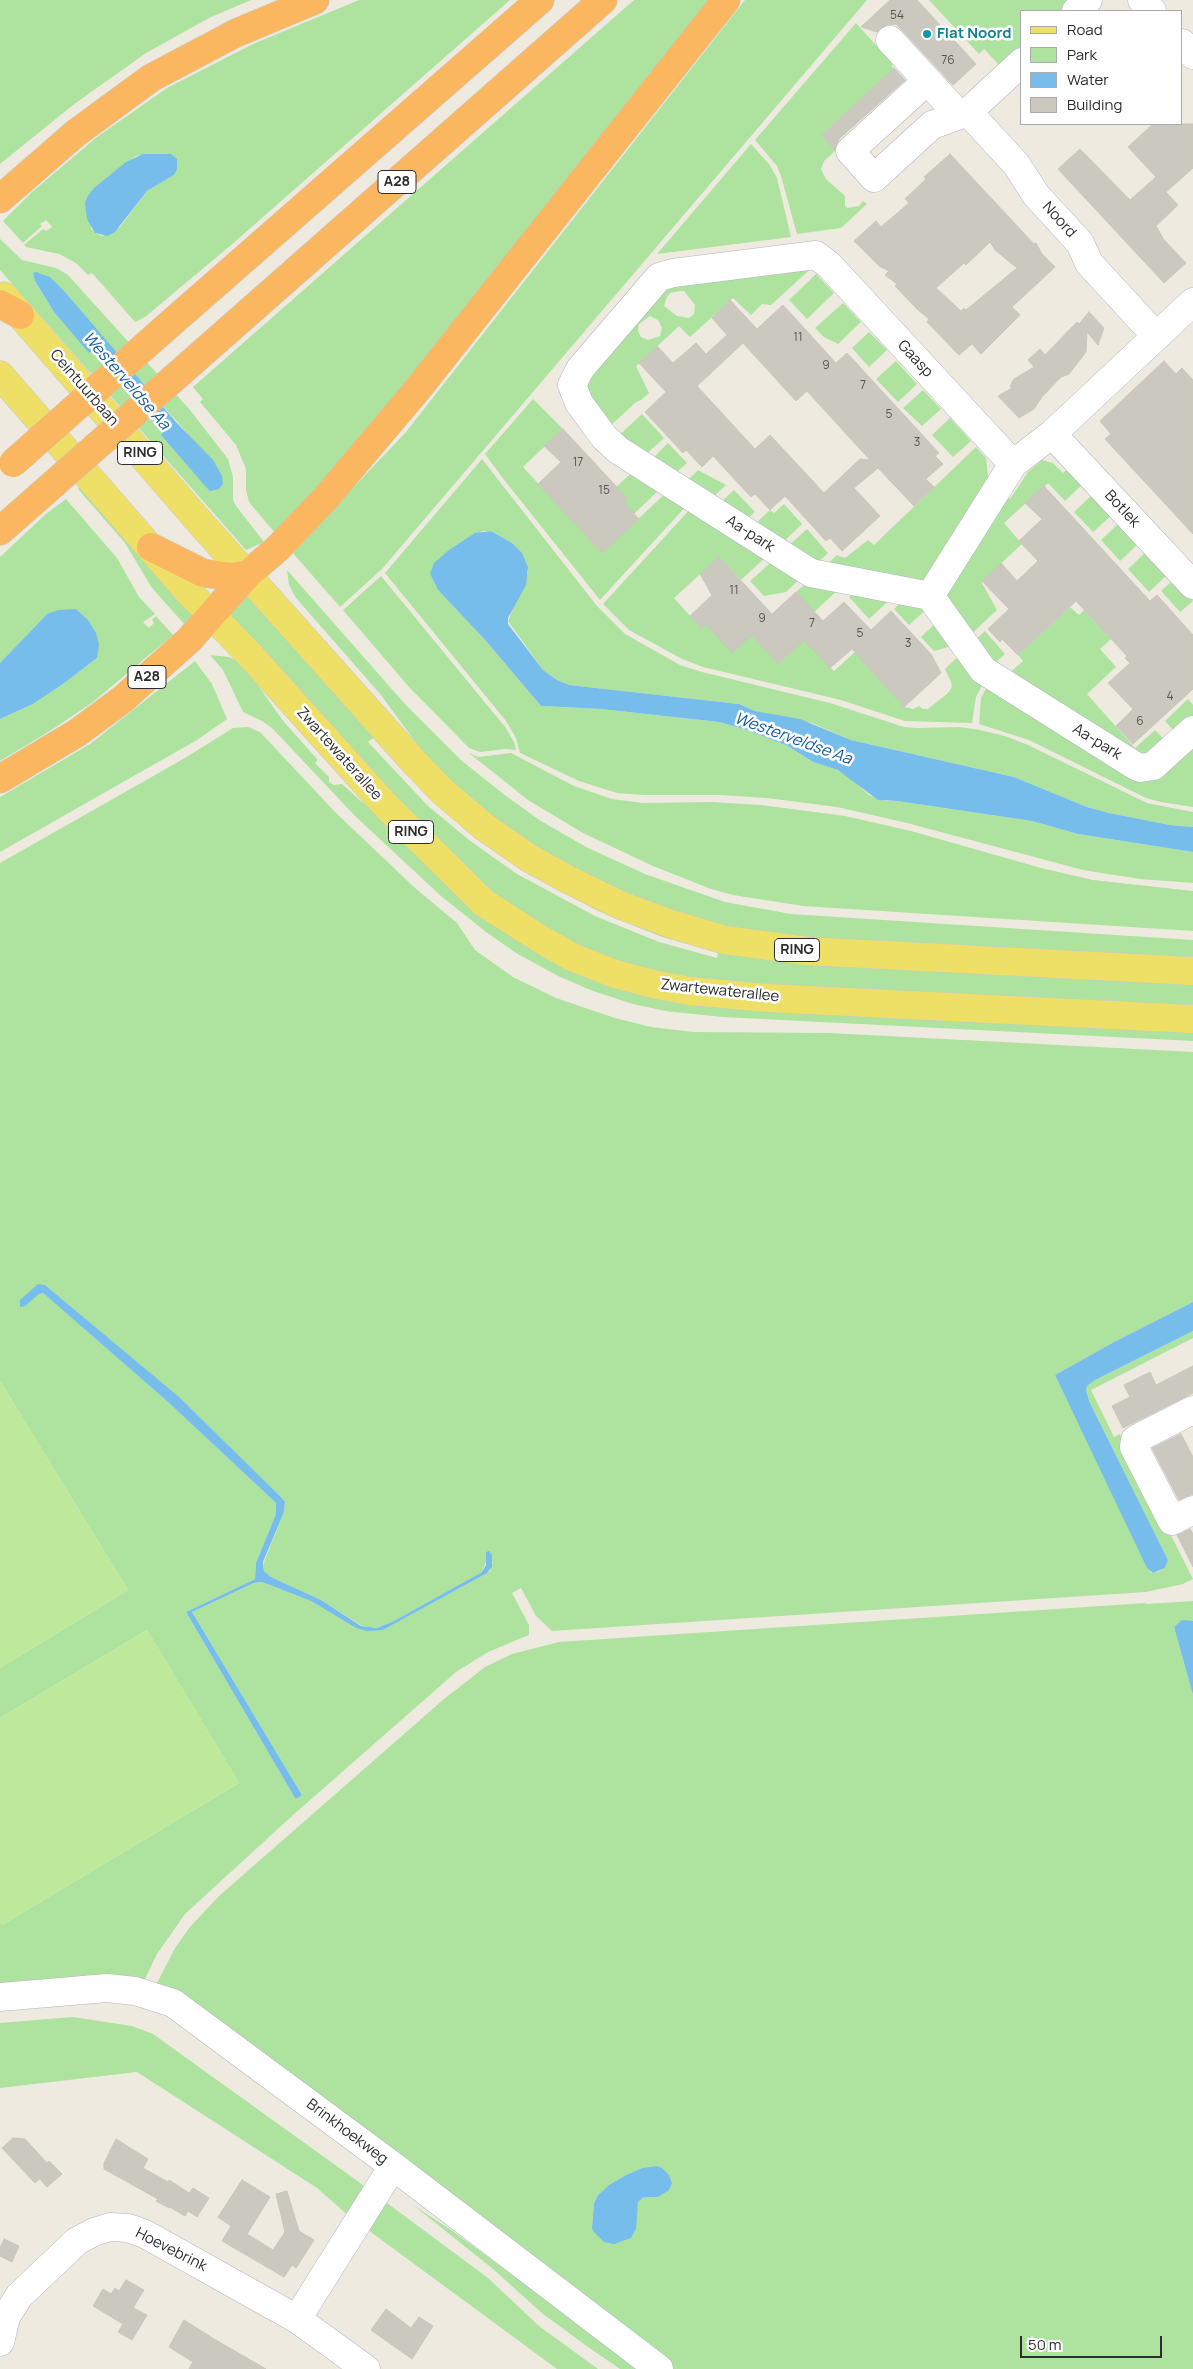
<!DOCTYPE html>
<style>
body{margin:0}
#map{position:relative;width:1193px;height:2369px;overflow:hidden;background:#eeeae0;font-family:Manrope,sans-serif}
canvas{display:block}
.legend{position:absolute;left:1020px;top:10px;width:162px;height:115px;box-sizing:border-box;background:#fff;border:1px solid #ababab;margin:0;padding:6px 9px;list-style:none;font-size:15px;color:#2d2d2d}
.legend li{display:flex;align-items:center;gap:10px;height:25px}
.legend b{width:25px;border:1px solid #ababab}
.scale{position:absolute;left:1020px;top:2336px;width:142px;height:22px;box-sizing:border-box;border:2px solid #2d2d2d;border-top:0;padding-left:6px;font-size:15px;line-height:18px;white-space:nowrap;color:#2d2d2d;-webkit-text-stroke:4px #fff;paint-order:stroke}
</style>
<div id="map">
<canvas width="1193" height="2369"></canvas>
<ul class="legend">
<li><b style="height:6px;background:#eee066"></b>Road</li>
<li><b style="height:14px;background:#ade39f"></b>Park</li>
<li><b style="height:14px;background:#77bdec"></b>Water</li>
<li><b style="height:14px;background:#cac8bf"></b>Building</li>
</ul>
<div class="scale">50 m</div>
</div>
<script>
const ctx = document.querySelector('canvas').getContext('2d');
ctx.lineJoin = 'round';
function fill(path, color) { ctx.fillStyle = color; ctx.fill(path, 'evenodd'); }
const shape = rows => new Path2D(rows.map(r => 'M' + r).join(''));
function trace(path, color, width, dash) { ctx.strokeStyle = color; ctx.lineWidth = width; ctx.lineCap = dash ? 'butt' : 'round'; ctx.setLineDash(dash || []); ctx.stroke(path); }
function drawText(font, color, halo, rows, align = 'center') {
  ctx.font = font + ' Manrope,sans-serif'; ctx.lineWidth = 5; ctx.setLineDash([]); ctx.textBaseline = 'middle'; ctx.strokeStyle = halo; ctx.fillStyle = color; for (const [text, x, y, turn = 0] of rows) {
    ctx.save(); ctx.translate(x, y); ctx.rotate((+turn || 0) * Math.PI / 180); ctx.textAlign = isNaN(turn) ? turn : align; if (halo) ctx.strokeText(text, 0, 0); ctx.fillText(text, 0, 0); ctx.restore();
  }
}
fill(shape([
 [0,0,251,0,209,18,146,53,73,105,0,164],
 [359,0,510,0,230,246,145,317,135,322,92,273,88,275,76,263,59,254,26,247,24,245,43,229,46,231,52,227,46,220,40,224,42,226,23,243,3,221,32,192,97,137,167,88,253,44],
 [152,154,160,154,174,175,147,191,120,227,102,236,95,233,91,228,105,180,136,156],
 [634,0,718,0,354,450,275,533,249,502,246,490,246,469,236,445,200,402,203,399,193,387],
 [745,0,867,0,382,569,340,607,292,552,406,432],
 [929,0,1077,0,1064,11,1022,11,1022,50,1002,68,984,49,979,54],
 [856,23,883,53,896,62,892,65,893,69,822,135,836,150,824,161,821,169,826,179,845,196,845,206,847,208,859,206,863,201,867,204,841,228,797,234,781,176,777,166,755,140],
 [751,144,769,164,777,178,791,237,657,254],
 [0,239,22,260,56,268,68,275,190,410,228,459,233,477,233,500,236,506,264,542,246,550,0,270],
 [35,281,66,293,106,342,187,433,211,491,161,435,163,433,91,351,54,312],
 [816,264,771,305,762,304,751,315,733,298,690,337,679,326,636,366,649,393,641,400,636,402,607,429,582,378,659,285],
 [680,291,684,291,695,305,694,314,689,318,677,316,664,306,667,297,670,293],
 [650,316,658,320,662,328,660,336,648,340,641,337,638,331,639,324],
 [816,274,834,293,807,319,789,300],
 [843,303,861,322,838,344,824,337,815,328],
 [869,332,887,350,869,367,852,348],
 [896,361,917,384,898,402,876,379],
 [923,390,941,409,922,426,903,408],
 [533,399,563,429,523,467,602,553,669,490,689,503,600,600,505,481,485,454],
 [642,414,664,438,643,457,615,439],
 [950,418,971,441,953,457,932,435],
 [668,443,687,463,672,476,649,462],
 [976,447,986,458,988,477,995,482,928,581,822,569,837,555,845,558,868,540,874,545],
 [482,459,597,606,625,634,680,665,702,672,830,703,904,727,917,728,959,727,980,730,1005,736,1028,745,1147,803,1193,812,1193,827,1170,825,1109,813,1087,807,1014,777,851,740,812,723,755,711,739,704,568,685,557,680,543,670,508,621,528,572,527,564,512,543,491,531,483,531,449,550,430,574,438,590,486,641,541,706,601,709,719,722,747,730,788,746,813,762,838,770,849,777,869,795,885,801,897,801,1032,821,1078,834,1193,852,1193,883,1140,879,1083,870,907,823,837,807,767,798,720,795,644,795,617,793,579,781,520,753,516,738,506,721,385,573],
 [1042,460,1053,463,1063,473,1069,467,1084,483,1065,501,1048,483,1004,523,1022,544,983,580,982,583,997,610,968,637,943,592,1003,495,1010,499,1028,472],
 [636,469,663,486,634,514,624,503,628,499,616,487],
 [698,470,726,485,710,500,684,484],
 [84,484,197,614,185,625,152,588,125,543,78,489],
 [734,490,755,512,744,522,718,505],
 [1093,494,1113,514,1093,532,1074,512],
 [66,499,117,558,139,597,155,614,143,622,149,628,154,623,152,620,156,616,173,635,93,702,50,731,0,761,0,719,33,704,63,684,97,658,47,614,0,663,0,557,46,514],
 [784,504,802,524,780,545,752,527,770,510,774,513],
 [693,506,769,554,741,580,719,557,674,598,701,628,706,623,752,635,778,664,804,639,834,671,855,652,904,707,913,709,919,706,923,709,928,709,948,693,952,687,951,682,945,669,962,653,985,680,976,697,972,723,905,721,841,700,703,667,682,659,629,630,603,604],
 [1120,522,1139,543,1120,561,1101,540],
 [807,529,828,553,814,566,786,548],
 [1147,551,1168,574,1149,592,1128,569],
 [776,558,803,576,786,592,764,596,750,581],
 [287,570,405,704,462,761,506,796,541,821,586,847,645,874,725,902,791,914,1193,940,1193,960,774,938,668,913,560,865,479,809,422,751,381,695,296,598,289,585],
 [381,576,506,728,515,744,516,750,506,749,480,752,469,748,409,687,343,610],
 [811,579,842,586,810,616,796,592],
 [1173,580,1193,601,1180,612,1161,591],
 [858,588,895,595,869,619,849,597],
 [247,592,371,729,642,924,1193,980,1193,1008,704,983,602,958,503,903,452,859,230,615,230,613],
 [373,738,431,800,473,836,520,869,598,911,662,937,718,952,717,958,659,942,595,916,517,874,469,840,427,805,368,742],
 [906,597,929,607,909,625,894,609],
 [1070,607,1079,615,1084,610,1111,639,1100,649,1116,667,1087,694,1135,748,1155,730,1169,744,1150,759,1006,676,1023,661,1018,655],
 [939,620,955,645,934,651,921,637],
 [985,631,1005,654,991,667,971,644],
 [210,655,229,657,240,662,247,670,284,722,318,760,315,763,329,777,329,782,334,785,342,784,400,836,571,966,1193,1028,1193,1041,723,1017,665,1011,633,1004,593,991,560,977,516,953,486,932,441,896,355,816,272,728,262,721,243,712,223,670],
 [195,661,212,684,227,719,197,740,0,852,0,797,90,744],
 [989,683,1126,771,1193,741,1193,807,1161,802,1146,798,1029,740,979,724,981,698],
 [1188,699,1193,705,1193,721,1178,735,1165,721],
 [248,727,260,732,336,813,415,888,457,923,475,950,513,977,556,998,615,1018,651,1027,693,1032,830,1033,1193,1052,1193,1302,1114,1342,1055,1375,1151,1573,1158,1572,1163,1569,1168,1560,1090,1403,1086,1391,1087,1386,1095,1380,1193,1331,1193,1338,1091,1390,1114,1437,1120,1434,1193,1579,1183,1584,1146,1592,552,1631,536,1616,521,1588,512,1593,529,1625,529,1635,488,1652,456,1672,292,1816,185,1914,157,1954,145,1979,0,1989,0,1922,2,1925,239,1783,147,1630,0,1718,0,1668,128,1590,0,1381,0,863,185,758,233,728],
 [45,1285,179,1398,281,1497,285,1503,284,1512,264,1562,264,1571,271,1577,321,1600,362,1626,377,1628,394,1621,482,1572,486,1562,493,1562,490,1571,383,1630,356,1628,311,1601,262,1582,254,1583,192,1612,302,1795,298,1798,295,1798,186,1612,255,1579,256,1563,276,1514,276,1503,168,1402,43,1293,39,1294],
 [469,753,478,757,511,753,574,786,612,799,643,803,712,802,761,805,845,816,911,831,1041,868,1093,880,1193,891,1193,931,803,906,733,895,711,889,653,866,583,833,528,800],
 [1193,1601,1193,1621,1174,1627,1193,1695,1193,2369,674,2369,609,2318,154,1989,175,1948,190,1927,219,1896,444,1699,485,1667,512,1654,559,1642,1146,1603,1146,1604],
 [656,2166,658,2197,644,2197,638,2202,636,2211,592,2228,594,2203,598,2195,609,2185,626,2175,642,2168],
 [73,2017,132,2026,153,2034,363,2185,365,2196,350,2217,317,2188,137,2072,0,2088,0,2023],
 [387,2203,488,2278,539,2326,598,2369,557,2369,364,2227],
 [413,2205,451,2230,641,2369,620,2369,588,2347,543,2314,493,2269]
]), '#ade39f');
fill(shape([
 [0,1381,128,1590,0,1668],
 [147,1630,239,1783,2,1925,0,1922,0,1718]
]), '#bee99b');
fill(shape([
 [143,154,171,154,177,159,177,169,174,175,147,191,115,232,108,236,95,233,87,219,85,203,87,197,94,188,126,162],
 [36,272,50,277,66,293,176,422,213,460,222,476,223,484,219,489,210,491,206,487,161,435,163,432,92,351,89,353,54,312,35,281,33,273],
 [491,531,512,543,522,553,528,567,526,585,508,618,508,624,543,670,557,680,569,685,739,704,755,711,800,719,851,740,1014,777,1087,807,1109,813,1170,825,1193,827,1193,852,1078,834,1032,821,897,801,878,800,838,770,813,762,788,746,747,730,719,722,601,709,541,706,486,641,438,590,430,574,434,563,449,550,475,533],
 [76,609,88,620,96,633,99,644,97,658,63,684,33,704,0,719,0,663,47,614,58,610],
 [38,1284,45,1285,179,1397,281,1497,285,1502,284,1512,263,1562,264,1571,271,1577,321,1600,361,1626,377,1628,394,1621,482,1572,486,1565,486,1552,489,1551,492,1555,492,1567,487,1573,383,1630,367,1631,356,1628,311,1601,262,1582,254,1583,192,1612,302,1795,298,1798,295,1798,186,1612,255,1579,256,1563,276,1514,276,1503,168,1402,43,1293,39,1294,25,1306,20,1307,20,1300],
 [1193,1302,1193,1331,1095,1380,1087,1386,1086,1391,1090,1403,1168,1560,1165,1568,1153,1573,1147,1568,1055,1375,1114,1342],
 [1182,1620,1193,1621,1193,1695,1174,1627],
 [656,2166,662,2168,669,2175,672,2183,669,2190,658,2197,644,2197,638,2202,636,2229,631,2238,614,2244,604,2242,593,2231,592,2228,594,2203,598,2195,609,2185,626,2175,642,2168]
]), '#77bdec');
const building = shape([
 [890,0,917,0,976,64,953,85,896,24,886,25,877,32,861,27,890,0],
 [894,68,905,80,839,139,835,150,822,135,894,68],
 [1153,124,1193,124,1193,168,1166,192,1178,205,1156,226,1164,240,1186,263,1164,283,1058,169,1080,149,1130,200,1156,177,1128,147,1153,124],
 [950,154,1034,244,1036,243,1042,254,1055,267,1012,307,1020,315,981,354,972,344,959,355,927,322,929,319,917,309,895,286,897,284,885,275,889,271,879,266,854,241,876,221,881,227,909,203,905,199,926,179,924,177,950,154],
 [990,242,995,250,1017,268,966,310,964,308,961,311,936,288,964,263,966,265,990,242],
 [730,300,757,329,783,305,836,363,847,353,939,453,935,456,943,464,926,479,934,487,914,506,878,468,854,488,880,516,842,551,830,538,826,541,785,496,770,510,755,494,751,497,713,456,702,467,686,450,683,453,645,412,666,392,639,363,657,346,673,363,696,343,706,354,727,335,712,318,730,300],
 [743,343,796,401,807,391,870,460,860,459,824,493,770,435,755,449,697,386,743,343],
 [1089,312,1104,328,1098,345,1087,332,1086,352,1069,374,1061,377,1042,397,1034,409,1019,418,998,396,1012,388,1010,386,1014,379,1034,367,1028,360,1040,349,1045,355,1077,322,1079,324,1089,312],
 [1164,361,1176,374,1182,368,1193,380,1193,534,1105,439,1111,434,1100,421,1164,361],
 [563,429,628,499,624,503,639,519,602,553,538,484,561,462,544,446,563,429],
 [1044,486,1150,601,1157,595,1193,635,1193,689,1133,744,1116,726,1133,709,1108,683,1130,663,1125,658,1127,656,1076,601,1018,655,1002,639,1000,642,988,629,1009,609,982,581,1001,563,1017,581,1038,561,1019,541,1042,519,1025,503,1044,486],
 [719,557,772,614,796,592,823,621,844,602,871,630,891,611,931,654,941,673,904,707,852,649,830,668,804,640,778,664,752,635,732,653,706,624,701,628,690,616,712,595,700,574,719,557],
 [1193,1366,1193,1393,1123,1428,1112,1406,1130,1397,1124,1385,1150,1372,1156,1385,1193,1366],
 [1181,1434,1193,1457,1193,1494,1179,1500,1152,1448,1181,1434],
 [1190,1529,1193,1534,1193,1567,1177,1535,1190,1529],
 [13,2138,25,2139,47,2163,49,2161,62,2174,47,2187,40,2179,35,2183,2,2148,13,2138],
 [116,2139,148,2159,143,2168,168,2182,169,2180,189,2193,193,2188,209,2198,197,2217,188,2211,185,2216,170,2207,169,2208,156,2201,158,2199,104,2169,104,2163,116,2139],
 [242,2180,270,2197,247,2234,273,2250,285,2232,276,2194,287,2191,299,2231,314,2240,296,2268,292,2265,284,2277,222,2241,231,2226,218,2217,242,2180],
 [4,2239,19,2246,12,2262,0,2256,0,2248,4,2239],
 [126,2280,144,2290,133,2308,147,2315,132,2340,118,2332,123,2324,93,2306,103,2289,111,2294,115,2288,119,2291,126,2280],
 [386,2309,411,2328,419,2317,433,2326,412,2359,371,2330,386,2309],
 [184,2320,214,2339,266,2369,189,2369,193,2362,169,2347,184,2320]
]);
fill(building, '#cac8bf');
trace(building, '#cac6ba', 1);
const minor = shape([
 [1142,0,1152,11],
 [1076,11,1088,0],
 [890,40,959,115],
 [1182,43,1193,55],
 [918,89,850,151,874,178,932,125,968,112,1022,62],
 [968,112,1016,164,1036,195,1080,243,1089,263,1156,336],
 [1052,434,1193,585],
 [1013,464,829,265,816,255,673,273,659,277,580,369,572,385,579,403,604,437,618,450,811,573,930,596,983,670,1134,765,1140,768,1153,766,1193,730],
 [930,596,1013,464,1052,434,1193,302],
 [1193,1410,1140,1437,1135,1440,1134,1447,1172,1521,1193,1510],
 [0,1997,107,1988,135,1991,173,2003,393,2166,659,2369],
 [297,2319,393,2166],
 [0,2342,6,2317,19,2296,77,2241,94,2232,110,2227,128,2228,145,2234,297,2319,366,2369]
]);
const major = shape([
 [4,296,204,527,415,763,442,791,483,826,529,858,569,880,620,905,671,924,725,940,807,951,1193,971],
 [0,375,187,590,250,655,386,806,484,903,542,940,572,957,615,974,657,985,690,991,768,998,1193,1019]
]);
const highway = shape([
 [0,199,76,133,151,78,236,33,315,0],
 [0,304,20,315],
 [162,331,540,0],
 [190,364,603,0],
 [0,531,41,495],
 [151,547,203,573,231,577,248,574],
 [0,779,77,733,123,699,189,640,248,574,277,549,324,500,417,390,726,0]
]);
trace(minor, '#b4b4c0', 29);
trace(major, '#c8c8c8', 29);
trace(highway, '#c8c8c8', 29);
trace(minor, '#fff', 28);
trace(major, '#eee066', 28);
trace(highway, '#fab75f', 28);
const highwayBridge = shape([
 [13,463,162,331],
 [41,495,190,364]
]);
trace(highwayBridge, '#c8c8c8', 29, []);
trace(highwayBridge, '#fab75f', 28);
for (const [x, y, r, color] of [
 [927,34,5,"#0f9aa8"]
]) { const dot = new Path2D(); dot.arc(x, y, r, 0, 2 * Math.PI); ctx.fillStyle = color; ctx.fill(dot); trace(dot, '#fff', 2); }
drawText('12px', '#545452', null, [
 ["54",897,16],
 ["76",948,61],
 ["11",798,338],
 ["9",826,366],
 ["7",863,386],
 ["5",889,415],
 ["3",917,443],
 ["17",578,463],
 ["15",604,491],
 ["11",734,591],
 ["9",762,619],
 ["7",812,624],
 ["5",860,634],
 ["3",908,644],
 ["4",1170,697],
 ["6",1140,722]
]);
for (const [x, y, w] of [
 [397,182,38],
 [140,453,45],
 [147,677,38],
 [411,832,45],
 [797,950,45]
]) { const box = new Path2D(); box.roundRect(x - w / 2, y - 11.5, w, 23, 4); ctx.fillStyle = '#fff'; ctx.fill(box); trace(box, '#2d2d2d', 1); }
drawText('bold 14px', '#2d2d2d', null, [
 ["A28",397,182],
 ["RING",140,453],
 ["A28",147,677],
 ["RING",411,832],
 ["RING",797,950]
]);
drawText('bold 15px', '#0d838f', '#fff', [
 ["Flat Noord",937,34]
], 'left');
drawText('15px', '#2d2d2d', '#fff', [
 ["Noord",1059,220,48],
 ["Gaasp",915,359,47],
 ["Ceintuurbaan",84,388,49],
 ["Botlek",1122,509,47],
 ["Aa-park",750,534,33],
 ["Aa-park",1097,742,32],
 ["Zwartewaterallee",339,754,48],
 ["Zwartewaterallee",720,991,6],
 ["Brinkhoekweg",347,2132,37],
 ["Hoevebrink",171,2250,27]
]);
drawText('italic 16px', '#115a9d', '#fff', [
 ["Westerveldse Aa",126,381,49],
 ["Westerveldse Aa",793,739,20]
]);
</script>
